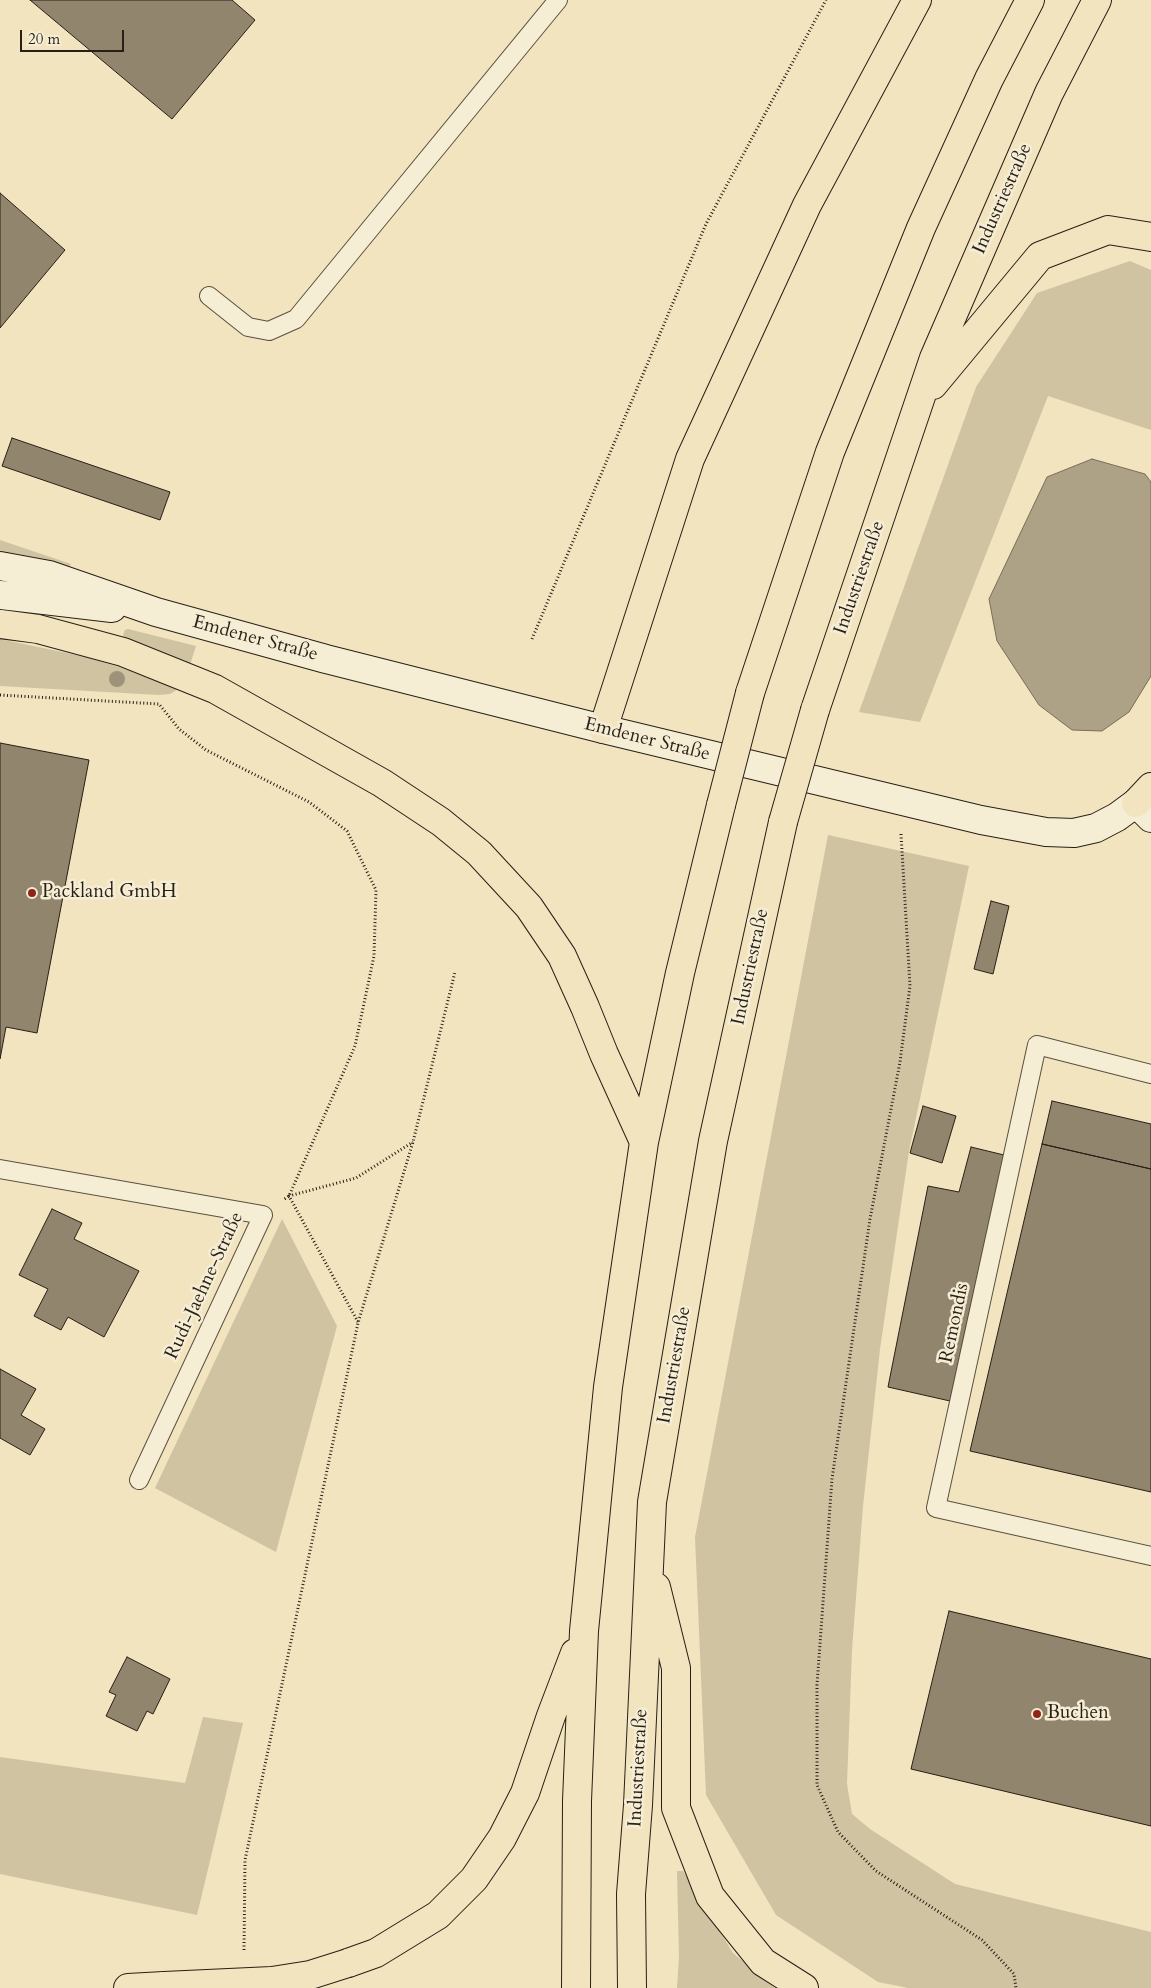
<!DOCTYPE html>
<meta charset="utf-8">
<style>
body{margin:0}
#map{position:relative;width:1151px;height:1988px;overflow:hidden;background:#f1e4bf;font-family:Cardo,serif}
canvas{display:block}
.scale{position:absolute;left:20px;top:30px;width:104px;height:22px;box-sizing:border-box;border:2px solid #281f17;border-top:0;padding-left:6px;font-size:15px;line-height:18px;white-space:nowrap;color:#281f17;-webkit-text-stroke:4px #f6edd5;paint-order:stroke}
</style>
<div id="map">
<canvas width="1151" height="1988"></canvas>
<div class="scale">20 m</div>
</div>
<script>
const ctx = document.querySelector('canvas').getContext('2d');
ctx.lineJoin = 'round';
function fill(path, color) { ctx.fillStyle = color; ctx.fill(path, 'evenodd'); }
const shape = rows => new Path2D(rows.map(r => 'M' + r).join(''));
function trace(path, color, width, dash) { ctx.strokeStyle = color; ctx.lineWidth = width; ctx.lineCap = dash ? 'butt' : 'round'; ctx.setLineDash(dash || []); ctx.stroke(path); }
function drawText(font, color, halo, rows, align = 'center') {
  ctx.font = font + ' Cardo,serif'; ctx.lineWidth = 5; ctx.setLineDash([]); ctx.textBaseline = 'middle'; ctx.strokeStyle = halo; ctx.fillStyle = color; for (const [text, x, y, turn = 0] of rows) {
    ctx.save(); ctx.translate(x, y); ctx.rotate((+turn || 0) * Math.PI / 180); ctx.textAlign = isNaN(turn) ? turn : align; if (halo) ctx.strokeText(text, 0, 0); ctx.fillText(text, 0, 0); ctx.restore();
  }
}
fill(shape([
 [1130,261,1151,270,1151,430,1048,396,920,722,859,712,976,387,1037,293],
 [0,540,71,564,70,566,63,567,0,555],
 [128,629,196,646,190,665,125,638,123,635,125,630],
 [0,639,86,657,119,667,178,689,170,694,159,695,0,686],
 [828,835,969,866,909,1151,880,1349,863,1506,852,1650,847,1784,852,1814,870,1829,955,1884,1151,1932,1151,1988,908,1988,878,1982,776,1915,706,1795,695,1537],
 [282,1219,337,1326,276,1552,155,1488],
 [203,1717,243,1723,197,1915,0,1874,0,1757,185,1783],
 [677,1871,683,1871,733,1953,775,1988,677,1988,679,1957]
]), '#cfc3a2');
const water = shape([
 [1092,459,1145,474,1151,482,1151,676,1129,712,1102,731,1072,730,1039,705,997,641,989,599,1047,477,1092,459]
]);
fill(water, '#ada186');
trace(water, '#786d5a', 1);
const building = shape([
 [30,0,232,0,255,20,172,119,30,0],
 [0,193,65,250,0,328,0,193],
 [12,438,170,492,160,520,2,466,12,438],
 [0,743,89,760,37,1033,6,1027,0,1059,0,743],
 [991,901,1009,906,993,974,974,969,991,901],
 [1052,1101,1151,1124,1151,1169,1042,1144,1052,1101],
 [923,1106,956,1116,942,1163,910,1153,923,1106],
 [1042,1144,1151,1169,1151,1492,970,1451,1042,1144],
 [971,1147,1004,1155,950,1401,888,1387,928,1186,959,1192,971,1147],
 [52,1209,82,1223,74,1239,139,1271,104,1337,68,1317,61,1330,34,1316,48,1289,19,1275,52,1209],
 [0,1369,36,1389,21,1415,45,1429,30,1455,0,1438,0,1369],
 [949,1611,1151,1659,1151,1826,911,1769,949,1611],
 [127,1657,170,1679,153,1714,147,1711,137,1731,106,1716,116,1695,109,1692,127,1657]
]);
fill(building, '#91856e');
trace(building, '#281f17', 1);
const lane = shape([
 [209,296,248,327,269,331,296,319,558,0],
 [1151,1074,1037,1045,936,1508,1151,1556],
 [0,1169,263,1215,139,1480]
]);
const secondary = shape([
 [0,566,49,575,156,612,326,659,603,729,981,820,1046,832,1074,833,1096,828,1117,817,1136,803,1151,818],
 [0,595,112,608]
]);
const highway = shape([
 [933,385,1040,256,1108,230,1151,237],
 [0,624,38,629,123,652,215,689,382,783,441,822,479,853,529,907,562,956,585,1007,604,1054,644,1142],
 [750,693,830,452,921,228,989,79,1030,0],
 [815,710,934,358,1049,93,1097,0],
 [603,729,690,459,807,205,917,0],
 [1136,803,1151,787],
 [656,1587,676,1668,676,1808,710,1896,763,1962,804,1988],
 [348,1963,376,1953,438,1915,474,1879,502,1838,525,1793,551,1716,575,1653],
 [128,1988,164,1986],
 [576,1988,577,1801,584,1631,608,1387,644,1142,680,973,721,805],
 [632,1988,631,1894,638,1805,652,1502,713,1141,783,822]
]);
trace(lane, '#5a5041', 20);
trace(secondary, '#281f17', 30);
trace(highway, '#281f17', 30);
trace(shape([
 [532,639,706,224,826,0],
 [0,695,159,704,179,729,206,750,309,802,347,831,376,890,374,956,355,1046,289,1196,283,1200],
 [901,834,910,986,900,1062,870,1219,832,1479,817,1685,817,1785,838,1832,876,1871,982,1940,1014,1974,1016,1988],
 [358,1322,289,1196,356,1178,413,1142],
 [244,1950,245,1860,358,1323,413,1142,455,972]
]), '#281f17', 3, [1, 2.5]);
trace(lane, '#f6edd5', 18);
trace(secondary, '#f6edd5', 28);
trace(highway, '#f1e4bf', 28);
const highwayBridge = shape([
 [721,805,750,693],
 [783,822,815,710],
 [164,1986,272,1981,310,1975,348,1963]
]);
trace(highwayBridge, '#281f17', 30, []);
trace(highwayBridge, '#f1e4bf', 28);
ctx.fillStyle = '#9e937a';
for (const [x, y] of [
 [117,679]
]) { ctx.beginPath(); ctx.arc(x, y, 8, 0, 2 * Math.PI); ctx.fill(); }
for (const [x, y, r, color] of [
 [32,893,5,"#8f2418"],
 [1037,1714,5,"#8f2418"]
]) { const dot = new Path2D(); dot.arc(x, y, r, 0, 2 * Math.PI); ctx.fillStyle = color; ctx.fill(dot); trace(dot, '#f6edd5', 2); }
drawText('19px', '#281f17', '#f6edd5', [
 ["Industriestraße",1003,199,-66],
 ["Industriestraße",860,578,-71],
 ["Emdener Straße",255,639,15],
 ["Emdener Straße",647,740,14],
 ["Industriestraße",751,967,-78],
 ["Rudi-Jaehne-Straße",205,1286,-65],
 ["Remondis",955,1323,-78],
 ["Industriestraße",675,1365,-80],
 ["Industriestraße",639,1768,-87]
]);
drawText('19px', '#281f17', '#f6edd5', [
 ["Packland GmbH",42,893],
 ["Buchen",1047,1714]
], 'left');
</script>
